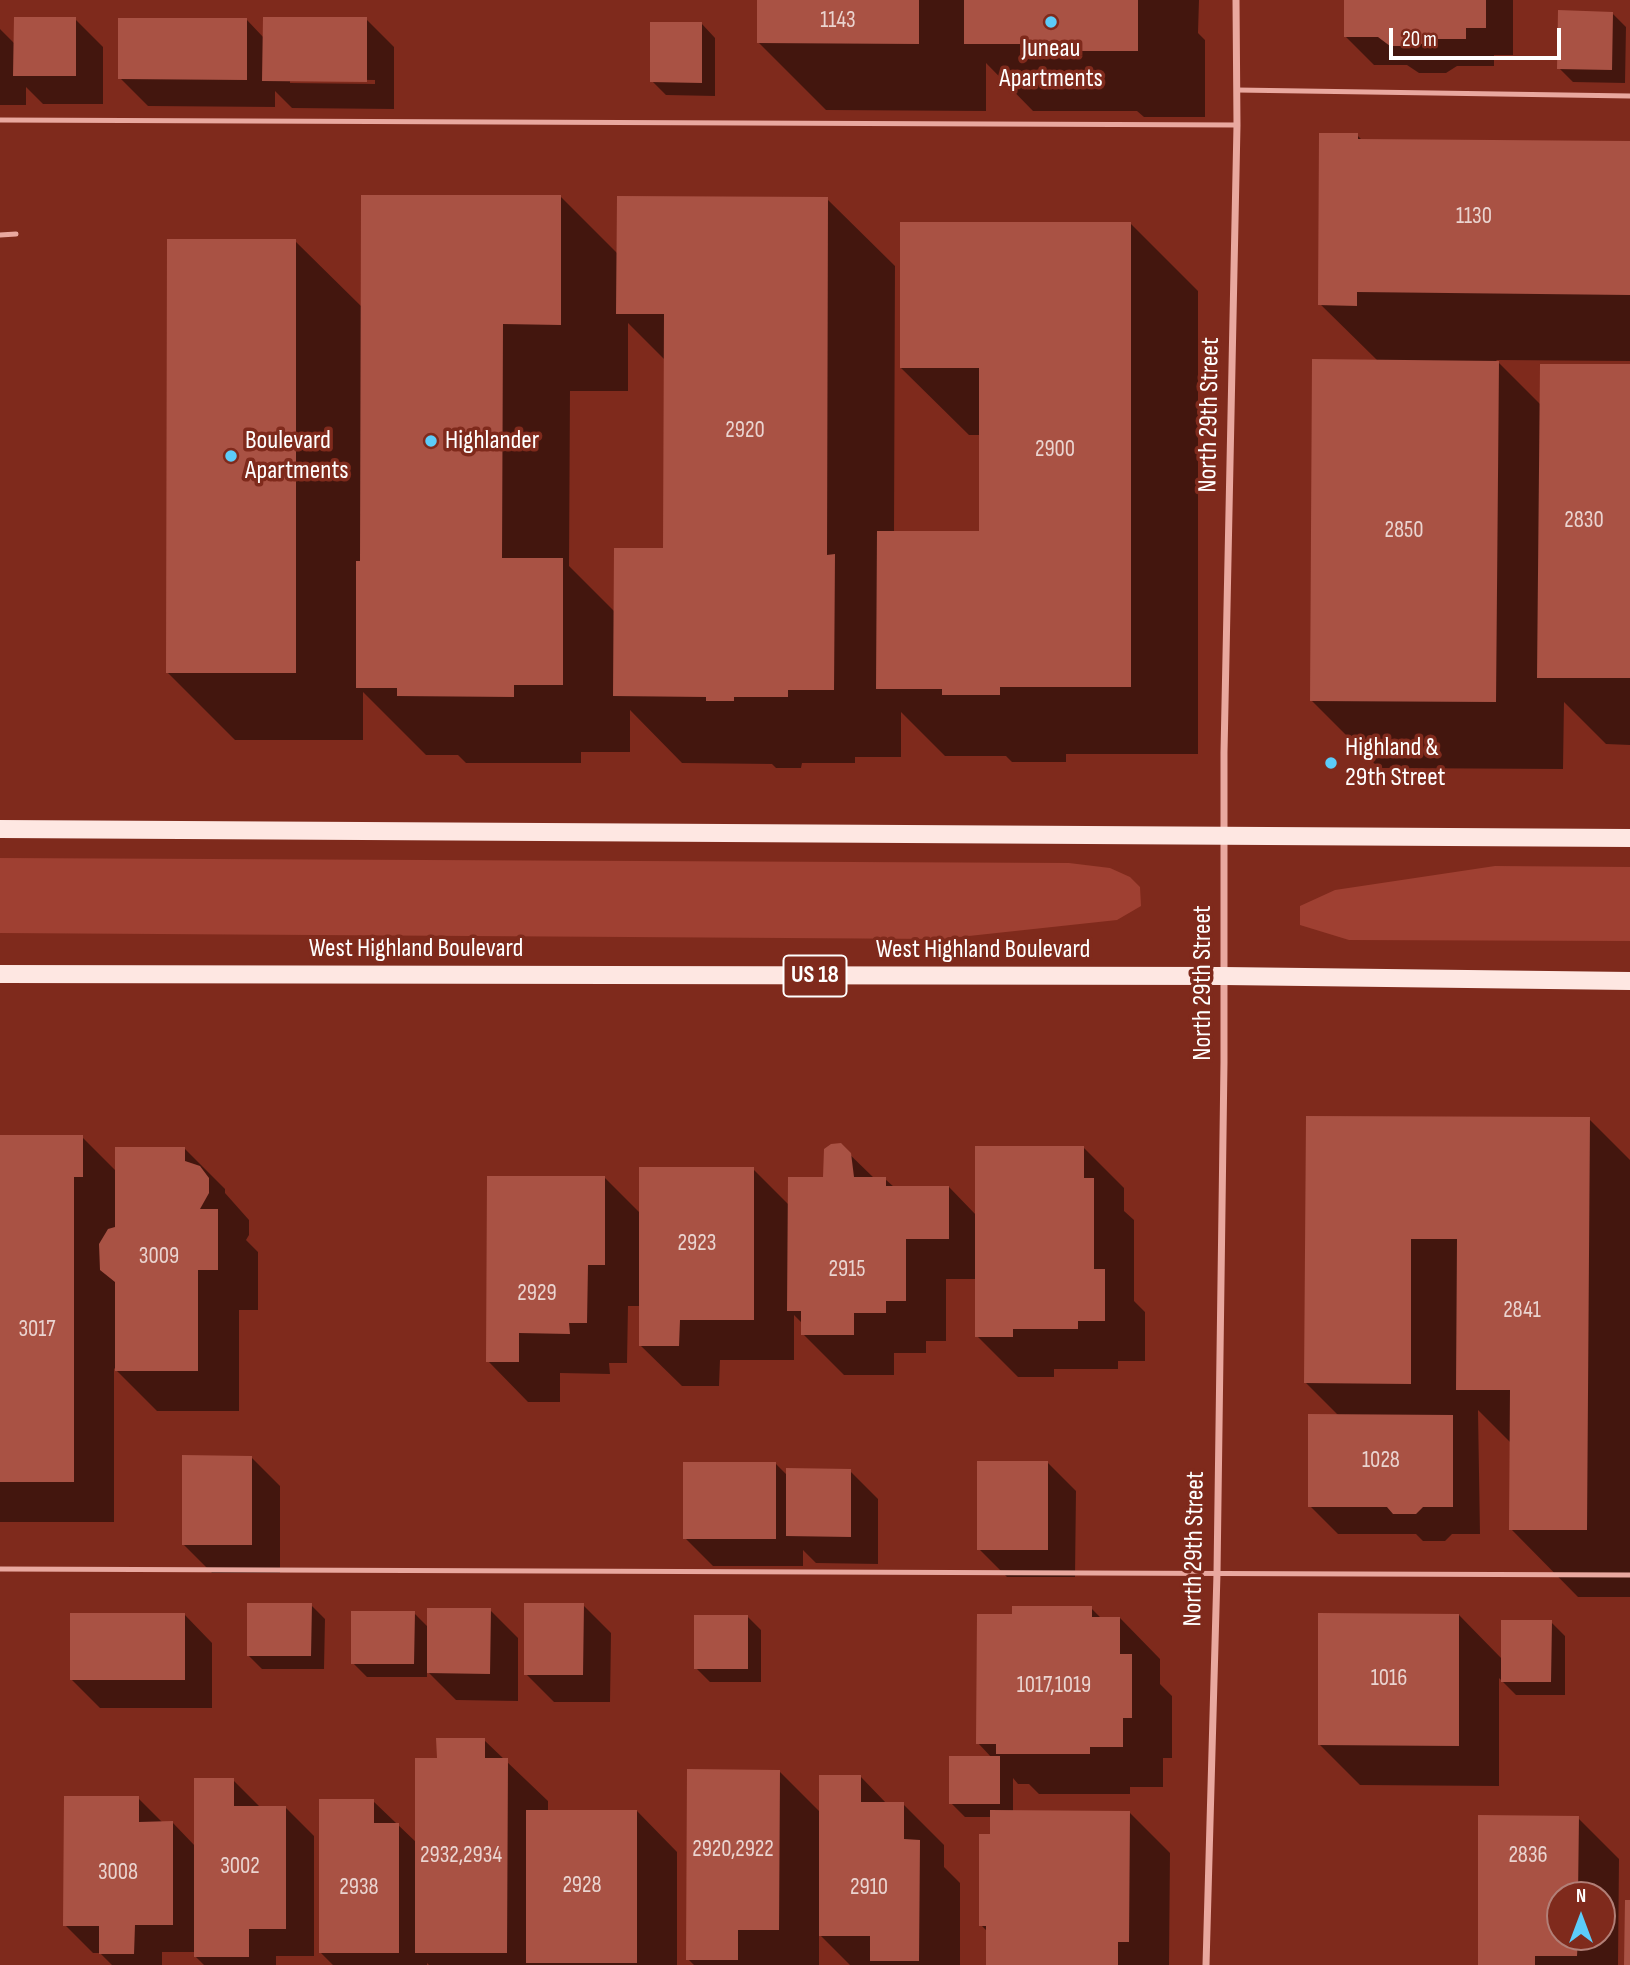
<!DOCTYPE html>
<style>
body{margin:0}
#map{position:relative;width:1630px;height:1965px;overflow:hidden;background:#7f2a1c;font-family:"Sofia Sans Condensed",sans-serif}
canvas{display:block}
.north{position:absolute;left:1546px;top:1881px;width:70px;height:70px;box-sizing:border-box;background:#7f2a1c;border:2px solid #b27f77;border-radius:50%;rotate:0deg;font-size:19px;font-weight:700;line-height:28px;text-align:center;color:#fff}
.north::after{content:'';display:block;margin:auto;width:24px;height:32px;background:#5cccf9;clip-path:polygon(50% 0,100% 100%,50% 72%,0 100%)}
.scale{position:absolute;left:1389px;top:28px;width:172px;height:32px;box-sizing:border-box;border:4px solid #fff;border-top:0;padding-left:9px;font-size:21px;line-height:24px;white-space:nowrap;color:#fff;-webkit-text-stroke:5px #7f2a1c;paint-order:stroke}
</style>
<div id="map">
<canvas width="1630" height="1965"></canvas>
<div class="north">N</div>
<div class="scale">20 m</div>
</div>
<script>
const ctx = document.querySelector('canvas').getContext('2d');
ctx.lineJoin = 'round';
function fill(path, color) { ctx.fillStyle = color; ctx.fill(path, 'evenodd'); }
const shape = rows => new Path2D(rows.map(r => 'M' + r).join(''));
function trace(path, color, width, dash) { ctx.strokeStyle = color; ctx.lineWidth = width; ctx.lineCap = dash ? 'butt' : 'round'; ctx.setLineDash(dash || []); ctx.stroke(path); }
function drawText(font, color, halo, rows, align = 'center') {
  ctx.font = font + ' "Sofia Sans Condensed",sans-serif'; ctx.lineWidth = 7; ctx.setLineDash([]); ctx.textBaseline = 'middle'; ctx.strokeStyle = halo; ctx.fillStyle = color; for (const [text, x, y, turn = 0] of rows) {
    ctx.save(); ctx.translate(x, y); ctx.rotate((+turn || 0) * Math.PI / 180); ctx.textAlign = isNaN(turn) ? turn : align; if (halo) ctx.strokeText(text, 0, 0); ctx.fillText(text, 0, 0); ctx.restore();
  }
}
fill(shape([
 [0,858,1069,863,1110,868,1130,877,1140,887,1141,906,1117,920,941,939,0,933],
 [1495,866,1630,867,1630,941,1349,940,1300,925,1300,906,1335,890]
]), '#9f4032');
fill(shape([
 [759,0,1199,0,1198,33,1205,40,1205,117,1144,117,1137,111,1033,111,986,63,986,111,826,110,758,42],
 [1346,0,1513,0,1513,55,1494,55,1494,66,1457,66,1446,73,1419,73,1407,65,1374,65,1346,37],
 [1612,13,1626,27,1625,83,1573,82,1559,68],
 [75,19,103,47,103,104,43,104,26,87,26,105,0,105,0,29,15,44],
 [366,19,394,47,394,109,292,108,275,91,275,107,148,106,120,78,247,20,264,38],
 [290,79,375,80,375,84,290,83],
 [702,24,715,38,715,96,666,95,652,81],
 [1357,135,1363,141,1630,143,1630,361,1496,360,1541,405,1630,366,1630,745,1606,744,1564,702,1563,769,1379,768,1312,701,1378,361,1320,304],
 [561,197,619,255,827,199,895,266,894,533,981,533,981,435,969,435,901,368,1131,224,1198,291,1198,754,1066,754,1066,762,1012,762,1006,756,945,756,901,712,901,757,855,757,855,763,802,763,801,768,776,768,772,764,682,763,630,710,630,752,581,752,581,763,466,763,458,755,426,755,363,692,363,740,235,740,167,672,295,241,363,308],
 [628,323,666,361,665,550,615,612,569,566,570,391,628,391],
 [1308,1118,1589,1119,1630,1160,1630,1597,1578,1597,1511,1529,1511,1443,1478,1410,1480,1534,1452,1534,1445,1541,1423,1541,1416,1534,1338,1534,1310,1506,1339,1416,1306,1383],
 [0,1137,82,1137,117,1172,184,1148,225,1189,225,1193,249,1220,249,1235,246,1240,258,1252,258,1310,239,1310,239,1411,157,1411,114,1368,114,1522,0,1522],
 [840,1145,875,1179,885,1179,894,1187,949,1187,977,1216,1083,1147,1124,1188,1124,1211,1134,1220,1134,1301,1145,1312,1145,1361,1118,1361,1118,1369,1054,1369,1054,1377,1018,1377,977,1336,977,1279,946,1279,946,1341,926,1341,926,1353,894,1353,894,1375,844,1375,803,1334,803,1324,794,1315,794,1360,720,1360,719,1386,682,1386,641,1346,641,1306,628,1306,627,1363,609,1363,610,1374,560,1373,560,1402,528,1402,488,1361,605,1178,641,1214,753,1169,790,1206,825,1179],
 [251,1457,280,1486,280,1573,212,1573,183,1544],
 [1048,1463,1076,1491,1075,1577,1007,1577,979,1549],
 [776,1464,788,1476,850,1471,878,1499,878,1564,816,1563,803,1550,803,1566,713,1566,685,1538],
 [311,1605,325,1619,324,1669,262,1669,248,1655],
 [583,1605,611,1633,610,1702,554,1702,526,1674],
 [1091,1608,1101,1618,1120,1618,1160,1659,1160,1684,1172,1696,1172,1758,1163,1758,1163,1787,1130,1787,1130,1794,1039,1794,1029,1784,1018,1784,1013,1778,1013,1812,1129,1812,1170,1853,1169,1965,988,1965,988,1932,981,1925,992,1836,992,1817,965,1817,951,1803,992,1758,978,1743,1014,1615],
 [490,1610,518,1638,518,1701,456,1700,427,1671,427,1677,367,1677,353,1663,414,1613,428,1627],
 [184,1614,212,1643,212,1708,100,1708,72,1680],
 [1459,1615,1502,1659,1551,1622,1565,1636,1565,1695,1516,1695,1499,1678,1499,1786,1360,1785,1319,1744],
 [747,1616,761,1630,761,1682,710,1682,696,1668],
 [484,1740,548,1801,548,1811,637,1811,677,1852,677,1965,429,1965,427,1963,427,1965,333,1965,321,1953,373,1801,417,1843,439,1760],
 [779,1771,821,1813,861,1777,887,1804,903,1804,944,1845,944,1867,960,1883,960,1965,850,1965,819,1934,819,1965,694,1965,688,1959],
 [233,1780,261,1808,286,1808,314,1836,314,1956,276,1956,276,1965,204,1965,195,1956,195,1952,162,1952,162,1965,112,1965,100,1953,93,1953,65,1925,138,1798,163,1823,173,1823,195,1846],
 [1578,1818,1619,1859,1618,1965,1479,1965],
 [1560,1895,1602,1895,1602,1937,1560,1937]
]), '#0007');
fill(shape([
 [757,0,919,0,919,44,757,43],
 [964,0,1138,0,1138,51,1074,51,1074,44,964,44],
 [1344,0,1486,0,1486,28,1466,28,1466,39,1429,39,1418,46,1390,46,1378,37,1344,37],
 [1558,10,1613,12,1612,70,1557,69],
 [14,17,76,17,76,76,13,76],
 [263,17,367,17,367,82,262,81],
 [118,18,247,18,247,80,118,79],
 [650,22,702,22,702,83,650,82],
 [1319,133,1358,133,1358,139,1630,141,1630,295,1357,292,1357,306,1318,305],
 [361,195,561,195,561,325,503,324,502,558,563,558,563,685,514,685,514,697,397,696,397,688,356,688,356,561,360,561],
 [617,196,828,197,827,555,835,554,834,690,788,690,788,697,734,697,734,701,706,701,706,697,613,696,614,548,663,548,664,314,616,314],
 [900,222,1131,222,1131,687,1000,687,1000,695,942,695,942,689,876,689,877,531,979,531,979,368,900,368],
 [167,239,296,239,296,673,166,673],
 [1312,359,1499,361,1496,702,1310,701],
 [1540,364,1630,364,1630,678,1537,678],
 [1306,1116,1590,1117,1587,1530,1509,1530,1510,1390,1456,1390,1457,1239,1411,1239,1411,1384,1304,1383],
 [0,1135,83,1135,83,1177,74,1177,74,1482,0,1482],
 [841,1143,851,1153,854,1177,886,1177,886,1186,949,1186,949,1239,906,1239,906,1301,886,1301,886,1313,854,1313,854,1335,801,1335,801,1311,787,1311,788,1177,823,1177,824,1149,831,1144],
 [975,1146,1084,1146,1084,1178,1094,1178,1094,1269,1105,1269,1105,1321,1078,1321,1078,1329,1013,1329,1013,1337,975,1337],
 [115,1147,185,1147,185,1161,200,1166,209,1178,209,1193,200,1209,218,1209,218,1270,198,1270,198,1371,115,1371,115,1282,100,1270,99,1244,108,1229,115,1227],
 [639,1167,754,1167,754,1320,680,1320,679,1346,639,1346],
 [487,1176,605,1176,605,1265,588,1265,587,1323,569,1323,570,1334,519,1333,519,1362,486,1362],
 [1308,1414,1453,1415,1453,1507,1423,1507,1416,1514,1393,1514,1387,1507,1308,1507],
 [182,1455,252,1456,252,1545,182,1545],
 [977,1461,1048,1461,1048,1550,977,1550],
 [683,1462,776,1462,776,1539,683,1539],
 [786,1468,851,1469,851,1537,786,1536],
 [247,1603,312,1603,311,1656,247,1656],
 [524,1603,584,1603,583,1675,524,1675],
 [1012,1606,1092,1606,1092,1617,1120,1617,1120,1654,1132,1654,1132,1718,1123,1718,1123,1747,1090,1747,1090,1754,996,1754,996,1744,976,1744,977,1614,1012,1614],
 [427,1608,491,1608,490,1674,427,1673],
 [351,1611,415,1611,414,1664,351,1664],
 [70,1613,185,1613,185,1680,70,1680],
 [1318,1613,1459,1614,1459,1746,1318,1745],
 [694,1615,748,1615,748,1669,694,1669],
 [1501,1620,1552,1620,1551,1682,1501,1682],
 [436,1738,485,1738,485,1758,508,1758,507,1953,415,1953,415,1758,437,1758],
 [949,1756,1000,1756,1000,1804,949,1804],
 [687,1769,780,1770,779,1930,738,1930,738,1960,686,1960],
 [819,1775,861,1775,861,1802,904,1802,904,1839,920,1840,919,1961,870,1961,870,1936,819,1936],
 [194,1778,234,1778,234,1806,286,1806,286,1929,249,1929,249,1957,194,1957],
 [64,1796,139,1796,139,1822,173,1821,173,1925,135,1925,134,1954,99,1954,99,1926,63,1926],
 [319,1799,374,1799,374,1823,399,1823,399,1953,319,1953],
 [526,1810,637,1810,637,1963,526,1963],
 [990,1810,1130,1811,1129,1942,1118,1942,1118,1965,986,1965,986,1926,979,1926,979,1834,990,1834],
 [1478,1815,1579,1816,1578,1895,1560,1895,1560,1937,1578,1937,1577,1956,1535,1956,1535,1965,1478,1965],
 [1625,1900,1630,1900,1630,1965,1624,1965]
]), '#a95244');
trace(shape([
 [1237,90,1630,96],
 [0,120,1237,125],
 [0,235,16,234],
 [0,1569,1630,1575]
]), '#e9a89f', 5);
trace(shape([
 [1206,1965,1217,1573,1224,1062,1224,752,1237,125,1236,0]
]), '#e9a89f', 7);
trace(shape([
 [0,829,1630,838],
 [0,974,1224,976,1630,981]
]), '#fee7e2', 18);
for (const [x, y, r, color] of [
 [1051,22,7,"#5cccf9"],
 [431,441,7,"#5cccf9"],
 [231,456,7,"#5cccf9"],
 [1331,763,7,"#5cccf9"]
]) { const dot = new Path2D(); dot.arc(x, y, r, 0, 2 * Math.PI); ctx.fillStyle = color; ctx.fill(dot); trace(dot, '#7f2a1c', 2.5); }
drawText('23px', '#ead4d0', null, [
 ["1143",838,21],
 ["1130",1474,217],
 ["2920",745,431],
 ["2900",1055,450],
 ["2830",1584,521],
 ["2850",1404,531],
 ["2923",697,1244],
 ["3009",159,1257],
 ["2915",847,1270],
 ["2929",537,1294],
 ["2841",1522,1311],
 ["3017",37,1330],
 ["1028",1381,1461],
 ["1016",1389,1679],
 ["1017,1019",1054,1686],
 ["2920,2922",733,1850],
 ["2932,2934",461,1856],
 ["2836",1528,1856],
 ["3002",240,1867],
 ["3008",118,1873],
 ["2928",582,1886],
 ["2938",359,1888],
 ["2910",869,1888]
]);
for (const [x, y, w] of [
 [815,976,63]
]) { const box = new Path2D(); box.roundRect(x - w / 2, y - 20.5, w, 41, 5); ctx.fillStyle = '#7f2a1c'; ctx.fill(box); trace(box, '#fff', 2); }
drawText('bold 24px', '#fff', null, [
 ["US 18",815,976]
]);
drawText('26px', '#fff', '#7f2a1c', [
 ["Juneau",1051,49,"center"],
 ["Apartments",1051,79,"center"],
 ["Boulevard",245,441],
 ["Apartments",245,471],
 ["Highlander",445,441],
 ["Highland &",1345,748],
 ["29th Street",1345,778]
], 'left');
drawText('26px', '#fff', '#7f2a1c', [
 ["North 29th Street",1210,415,-89],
 ["West Highland Boulevard",416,949],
 ["West Highland Boulevard",983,950],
 ["North 29th Street",1203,983,-90],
 ["North 29th Street",1195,1549,-89]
]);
</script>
